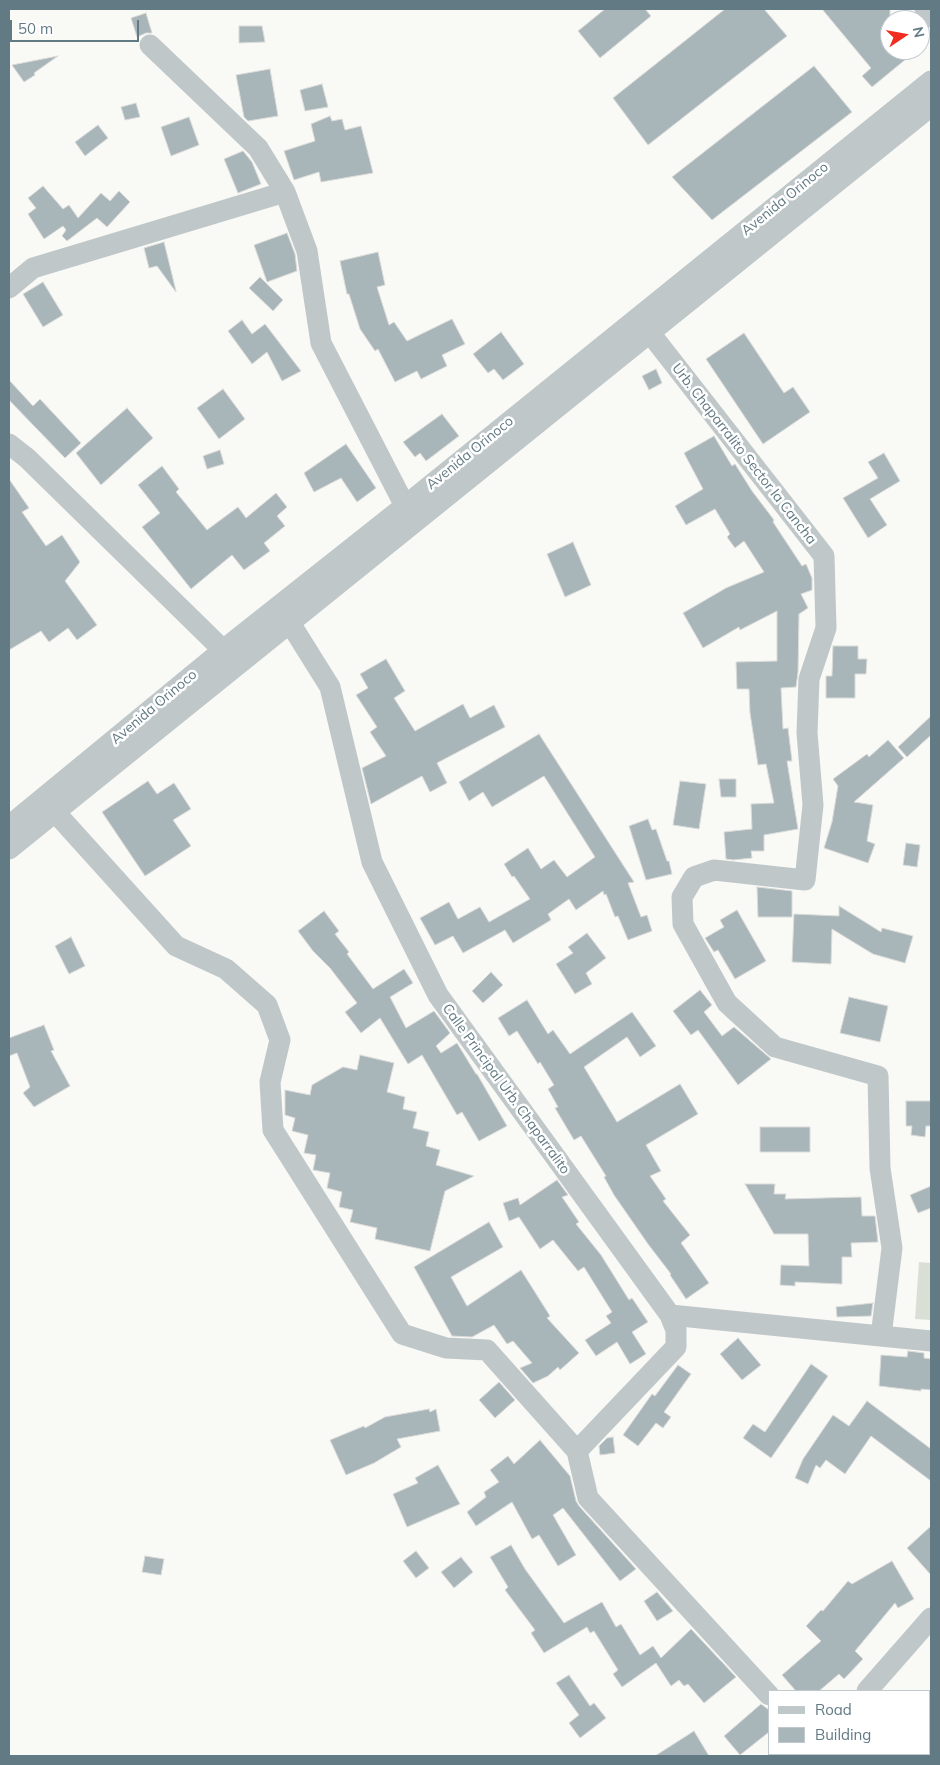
<!DOCTYPE html>
<style>
body{margin:0}
#map{position:relative;width:940px;height:1765px;overflow:hidden;background:#f9f9f6;font-family:Mulish,sans-serif}
canvas{display:block}
.frame{position:absolute;inset:0;border:10px solid #627a84;pointer-events:none}
.legend{position:absolute;left:768px;top:1690px;width:162px;height:65px;box-sizing:border-box;background:#fff;border:1px solid #c0cace;margin:0;padding:6px 9px;list-style:none;font-size:15px;color:#627a84}
.legend li{display:flex;align-items:center;gap:10px;height:25px}
.legend b{width:25px;border:1px solid #c0cace}
.north{position:absolute;left:880px;top:10px;width:50px;height:50px;box-sizing:border-box;background:#fff;border:1px solid #c0cace;border-radius:50%;rotate:78deg;font-size:14px;font-weight:700;line-height:20px;text-align:center;color:#627a84}
.north::after{content:'';display:block;margin:auto;width:18px;height:22px;background:#f12d1f;clip-path:polygon(50% 0,100% 100%,50% 72%,0 100%)}
.scale{position:absolute;left:10px;top:20px;width:129px;height:22px;box-sizing:border-box;border:2px solid #627a84;border-top:0;padding-left:6px;font-size:15px;line-height:18px;white-space:nowrap;color:#627a84;-webkit-text-stroke:4px #fff;paint-order:stroke}
</style>
<div id="map">
<canvas width="940" height="1765"></canvas>
<div class="frame"></div>
<ul class="legend">
<li><b style="height:6px;background:#bfc7c9"></b>Road</li>
<li><b style="height:14px;background:#a8b5b9"></b>Building</li>
</ul>
<div class="north">N</div>
<div class="scale">50 m</div>
</div>
<script>
const ctx = document.querySelector('canvas').getContext('2d');
ctx.lineJoin = 'round';
function fill(path, color) { ctx.fillStyle = color; ctx.fill(path, 'evenodd'); }
const shape = rows => new Path2D(rows.map(r => 'M' + r).join(''));
function trace(path, color, width, dash) { ctx.strokeStyle = color; ctx.lineWidth = width; ctx.lineCap = dash ? 'butt' : 'round'; ctx.setLineDash(dash || []); ctx.stroke(path); }
function drawText(font, color, halo, rows, align = 'center') {
  ctx.font = font + ' Mulish,sans-serif'; ctx.lineWidth = 5; ctx.setLineDash([]); ctx.textBaseline = 'middle'; ctx.strokeStyle = halo; ctx.fillStyle = color; for (const [text, x, y, turn = 0] of rows) {
    ctx.save(); ctx.translate(x, y); ctx.rotate((+turn || 0) * Math.PI / 180); ctx.textAlign = isNaN(turn) ? turn : align; if (halo) ctx.strokeText(text, 0, 0); ctx.fillText(text, 0, 0); ctx.restore();
  }
}
fill(shape([
 [919,1262,931,1263,931,1320,915,1319]
]), '#dadfd5');
const building = shape([
 [605,9,645,9,651,16,600,58,578,31,605,9],
 [725,9,764,9,787,36,648,145,613,98,725,9],
 [822,9,890,9,890,50,917,50,872,87,862,76,871,68,822,9],
 [146,13,152,33,146,33,137,37,131,18,146,13],
 [239,26,262,26,265,42,239,43,239,26],
 [58,56,34,73,35,75,24,82,12,65,58,56],
 [814,66,852,112,712,220,672,177,814,66],
 [270,69,278,116,248,121,244,117,236,75,270,69],
 [322,84,328,107,305,111,300,90,322,84],
 [136,103,140,117,125,120,121,107,136,103],
 [330,116,332,121,342,119,345,130,361,126,373,173,321,182,319,172,294,180,284,151,315,141,311,124,330,116],
 [189,117,199,145,171,156,161,127,189,117],
 [98,125,108,138,85,156,75,142,98,125],
 [243,151,252,162,261,184,238,193,224,159,243,151],
 [43,186,63,209,69,205,78,218,101,193,110,201,119,191,130,202,107,227,97,218,67,241,62,236,66,230,63,226,44,239,28,214,36,208,28,198,43,186],
 [287,233,295,254,297,271,267,282,254,245,287,233],
 [164,242,176,291,176,292,157,266,149,268,144,248,164,242],
 [378,252,385,285,377,287,389,325,394,322,407,341,452,319,465,344,442,355,447,366,421,379,417,371,395,382,378,349,375,351,360,329,349,294,347,294,340,261,378,252],
 [260,277,283,300,273,311,249,288,260,277],
 [43,282,63,315,43,327,23,294,43,282],
 [242,320,252,334,265,324,301,371,282,381,267,352,252,364,228,331,242,320],
 [501,332,524,364,503,380,494,369,488,373,473,354,501,332],
 [744,333,784,393,793,387,810,412,763,444,706,359,744,333],
 [656,369,662,383,649,390,642,376,656,369],
 [9,380,33,406,40,399,81,443,65,458,9,400,9,380],
 [223,389,245,419,219,439,197,408,223,389],
 [127,408,153,438,101,485,76,453,127,408],
 [442,414,459,436,426,461,420,453,415,457,403,442,442,414],
 [714,436,732,466,735,464,752,491,774,520,773,522,802,566,806,564,812,578,812,590,801,594,808,608,799,614,798,672,796,687,781,688,783,729,788,728,792,761,787,761,798,829,764,835,764,851,751,851,752,858,733,860,726,859,724,832,752,829,751,804,774,803,766,764,758,765,750,713,749,689,737,689,736,662,777,661,777,611,740,630,739,627,703,648,683,613,726,588,764,572,744,541,735,548,727,537,730,534,715,509,686,525,675,506,703,489,684,453,714,436],
 [346,444,376,488,357,502,341,478,314,492,304,473,346,444],
 [220,450,224,464,207,469,203,456,220,450],
 [884,453,900,481,870,499,887,525,868,538,843,498,878,478,868,462,884,453],
 [162,466,179,489,176,492,207,530,238,507,246,518,276,493,287,507,277,516,285,526,264,543,270,551,244,570,232,555,191,589,142,527,160,513,138,485,162,466],
 [9,479,29,508,22,512,46,546,62,535,80,562,65,581,97,625,77,640,68,628,49,642,41,631,9,650,9,479],
 [573,542,591,585,565,597,547,554,573,542],
 [833,646,858,646,858,659,867,659,866,674,855,674,855,698,826,698,826,676,832,676,833,646],
 [386,659,405,691,394,698,415,731,463,704,470,718,494,705,505,727,437,763,447,783,430,792,422,776,371,804,362,768,386,756,370,732,377,727,356,695,368,688,360,674,386,659],
 [931,716,931,735,907,757,898,747,931,716],
 [539,734,634,882,628,883,641,917,647,915,652,931,628,940,618,916,615,917,606,894,604,895,603,891,576,910,569,899,548,914,551,920,513,943,505,930,463,953,453,936,435,945,420,918,449,902,458,919,480,907,489,922,530,899,514,876,512,877,504,864,528,848,541,869,554,860,567,877,595,857,544,776,492,807,483,792,469,801,459,782,539,734],
 [888,740,904,758,854,802,873,805,867,841,875,844,868,863,824,848,832,822,838,786,833,779,867,754,869,757,888,740],
 [719,779,736,779,736,797,721,797,719,779],
 [148,781,157,794,174,783,191,809,173,820,191,846,145,876,102,812,148,781],
 [680,781,706,784,699,829,673,825,680,781],
 [648,819,652,830,656,829,667,861,669,861,672,874,646,880,629,826,648,819],
 [906,843,920,845,917,867,903,865,906,843],
 [757,887,792,891,792,917,758,917,757,887],
 [839,906,881,932,882,928,913,936,905,963,873,954,832,929,831,964,792,962,794,914,839,916,839,906],
 [737,910,766,961,735,979,718,950,714,952,705,938,724,927,720,920,737,910],
 [324,911,339,931,335,934,349,952,347,954,373,989,404,969,413,983,390,997,406,1028,434,1011,450,1033,436,1046,441,1053,457,1043,476,1074,477,1074,507,1126,479,1141,462,1112,457,1115,422,1055,408,1064,380,1018,361,1033,345,1012,357,1003,330,968,313,951,298,931,324,911],
 [587,933,606,958,586,973,592,984,575,994,556,964,573,953,568,947,587,933],
 [71,937,85,966,69,974,55,946,71,937],
 [491,972,503,985,483,1003,472,991,491,972],
 [700,990,712,1005,704,1012,722,1036,734,1027,771,1059,738,1085,698,1030,691,1035,673,1011,700,990],
 [849,997,888,1006,880,1042,840,1033,849,997],
 [527,1000,548,1034,553,1030,570,1054,632,1012,656,1046,640,1057,627,1037,584,1067,617,1122,680,1084,698,1114,646,1145,661,1171,650,1176,666,1199,663,1201,690,1235,681,1243,709,1283,686,1299,670,1275,671,1274,648,1244,614,1195,604,1177,606,1176,581,1136,574,1140,555,1108,558,1107,548,1089,554,1085,540,1062,538,1064,517,1031,509,1036,498,1018,527,1000],
 [44,1025,54,1050,51,1051,70,1086,34,1107,23,1093,30,1087,17,1053,9,1056,9,1038,44,1025],
 [360,1055,394,1063,387,1092,405,1097,403,1109,417,1112,413,1128,429,1132,426,1146,440,1150,436,1165,474,1176,445,1191,430,1251,375,1239,377,1228,350,1222,353,1210,339,1207,342,1192,327,1188,330,1173,313,1170,316,1155,304,1153,308,1135,292,1131,295,1118,285,1115,285,1090,310,1095,312,1085,343,1067,357,1070,360,1055],
 [906,1101,931,1101,931,1126,926,1126,925,1137,911,1135,912,1126,906,1126,906,1101],
 [760,1127,810,1127,810,1152,760,1152,760,1127],
 [557,1180,568,1195,562,1197,579,1222,576,1224,601,1255,629,1300,632,1298,648,1322,632,1332,646,1354,630,1364,617,1342,596,1356,585,1340,611,1323,606,1316,612,1312,584,1267,578,1271,553,1240,540,1249,519,1217,509,1221,503,1203,518,1198,520,1205,557,1180],
 [745,1184,775,1184,774,1194,786,1194,785,1199,861,1197,862,1216,875,1216,878,1242,851,1243,852,1257,842,1257,842,1284,795,1282,795,1286,780,1285,781,1265,809,1266,808,1234,774,1234,745,1184],
 [931,1186,931,1208,918,1213,910,1195,931,1186],
 [489,1222,503,1247,451,1277,467,1306,521,1270,550,1316,547,1318,579,1353,560,1370,558,1367,548,1376,533,1383,520,1368,532,1363,513,1341,507,1344,494,1325,472,1337,452,1336,414,1267,489,1222],
 [873,1303,871,1316,837,1317,836,1307,873,1303],
 [738,1338,761,1365,742,1380,720,1354,738,1338],
 [908,1351,924,1353,924,1358,931,1359,931,1390,921,1389,921,1391,879,1386,881,1355,907,1357,908,1351],
 [811,1364,828,1376,771,1458,743,1438,753,1424,765,1432,811,1364],
 [678,1365,691,1374,664,1412,671,1417,663,1428,656,1423,638,1446,623,1435,652,1394,655,1396,678,1365],
 [499,1382,515,1400,495,1418,479,1400,499,1382],
 [867,1401,931,1449,931,1481,871,1436,845,1474,826,1460,820,1468,816,1465,808,1484,795,1478,803,1459,833,1415,849,1426,867,1401],
 [429,1409,430,1412,436,1409,440,1431,397,1439,401,1447,374,1463,346,1475,330,1440,364,1426,365,1428,385,1417,429,1409],
 [613,1437,615,1453,600,1455,599,1446,607,1438,613,1437],
 [540,1440,570,1476,576,1501,579,1506,636,1569,620,1581,563,1508,553,1515,576,1555,558,1566,539,1535,532,1539,512,1502,476,1526,467,1512,486,1497,484,1492,499,1482,490,1470,508,1456,514,1464,540,1440],
 [438,1465,460,1504,407,1527,393,1494,418,1483,415,1478,438,1465],
 [931,1526,931,1575,907,1548,931,1526],
 [511,1545,525,1569,564,1623,602,1602,616,1627,621,1624,640,1655,653,1646,661,1658,691,1629,736,1677,704,1703,688,1684,684,1686,679,1680,671,1686,656,1663,622,1687,613,1674,618,1670,594,1631,590,1633,587,1627,544,1653,531,1633,535,1630,505,1590,508,1587,490,1557,511,1545],
 [416,1551,429,1568,416,1578,403,1561,416,1551],
 [145,1556,164,1559,161,1575,142,1572,145,1556],
 [461,1557,473,1572,454,1588,441,1572,461,1557],
 [892,1561,914,1599,898,1608,895,1603,855,1651,863,1659,844,1679,839,1674,819,1691,796,1691,782,1675,821,1641,806,1626,821,1610,823,1611,848,1581,852,1584,892,1561],
 [657,1592,673,1611,657,1621,644,1601,657,1592],
 [569,1675,590,1706,594,1703,606,1718,580,1738,569,1723,579,1715,556,1683,569,1675],
 [761,1704,769,1710,769,1732,740,1755,724,1736,761,1704],
 [694,1731,709,1756,655,1756,694,1731]
]);
fill(building, '#a8b5b9');
trace(building, '#dbdbd9', 1);
trace(shape([
 [925,9,931,17],
 [150,45,258,148,285,192,307,251,321,343,405,506],
 [9,288,33,268,285,192],
 [650,333,824,556,826,628,809,679,807,733,813,805,805,880,714,870,694,877,682,897,683,924,727,1003,775,1047,878,1076,880,1168,892,1248,881,1336],
 [9,444,27,458,223,650],
 [281,613,290,623,330,687,372,862,438,995,670,1315,931,1341],
 [55,812,176,946,226,969,267,1005,280,1040,270,1082,273,1130,402,1334,446,1348,487,1350,577,1451],
 [9,826,223,650,405,506,931,81],
 [9,849,931,106],
 [670,1315,676,1330,676,1347,577,1451,588,1498,769,1695],
 [867,1691,931,1618]
]), '#bfc7c9', 21);
drawText('14px', '#627a84', '#fff', [
 ["Avenida Orinoco",785,199,-39],
 ["Avenida Orinoco",470,453,-39],
 ["Urb. Chaparralito Sector la Cancha",744,454,52],
 ["Avenida Orinoco",154,707,-40],
 ["Calle Principal Urb. Chaparralito",506,1089,54]
]);
</script>
